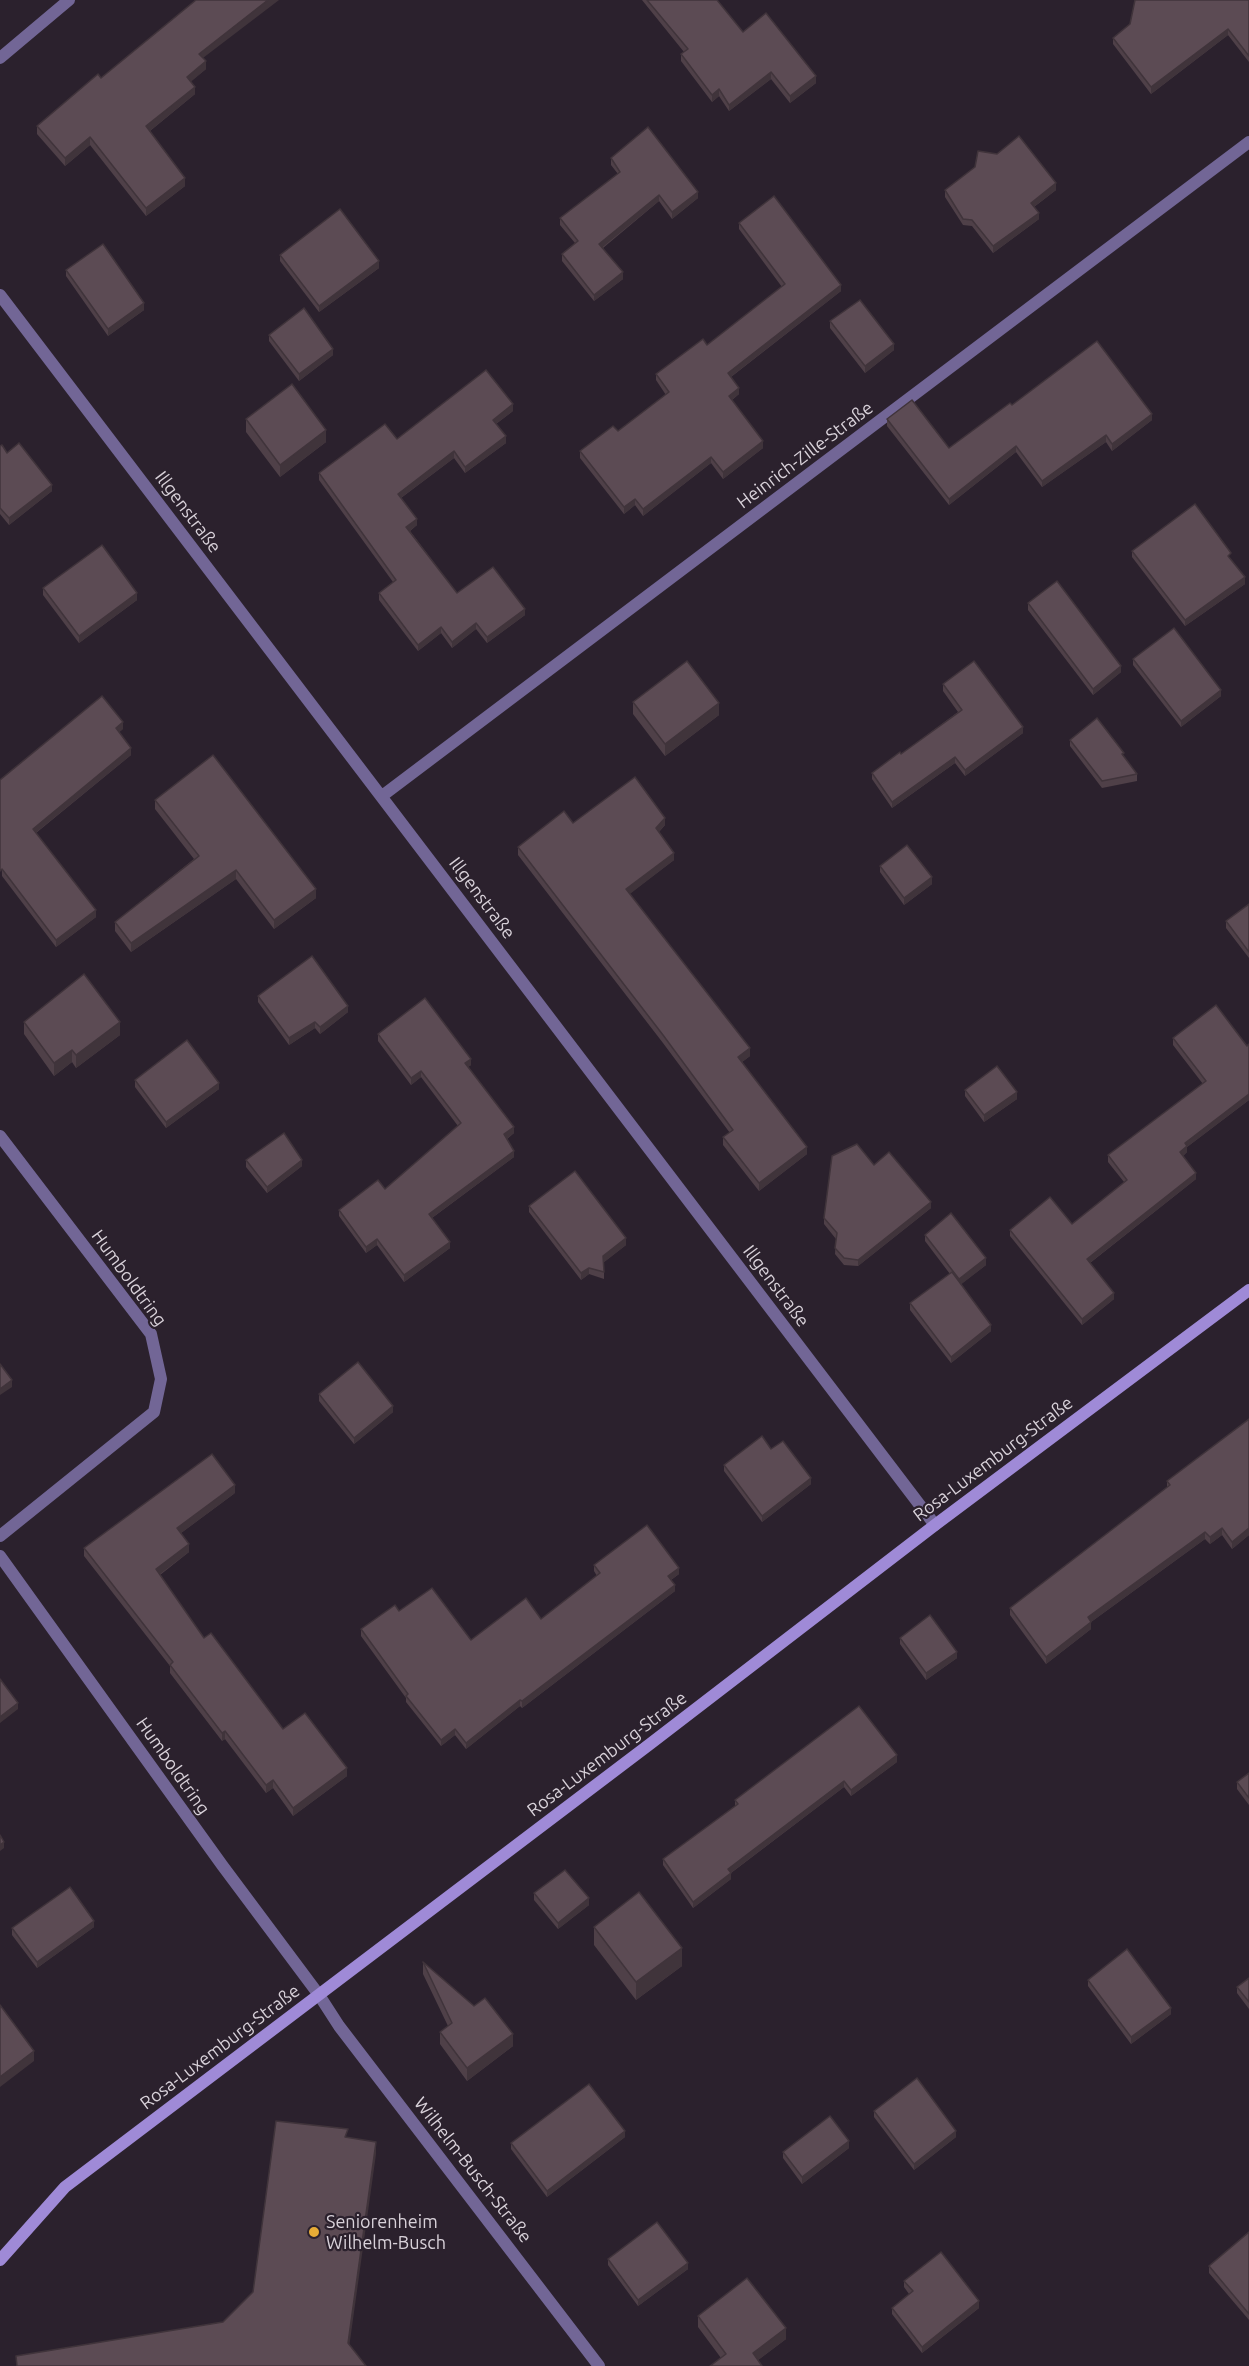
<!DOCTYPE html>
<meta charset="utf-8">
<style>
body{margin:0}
canvas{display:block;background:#2b212d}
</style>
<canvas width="1249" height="2366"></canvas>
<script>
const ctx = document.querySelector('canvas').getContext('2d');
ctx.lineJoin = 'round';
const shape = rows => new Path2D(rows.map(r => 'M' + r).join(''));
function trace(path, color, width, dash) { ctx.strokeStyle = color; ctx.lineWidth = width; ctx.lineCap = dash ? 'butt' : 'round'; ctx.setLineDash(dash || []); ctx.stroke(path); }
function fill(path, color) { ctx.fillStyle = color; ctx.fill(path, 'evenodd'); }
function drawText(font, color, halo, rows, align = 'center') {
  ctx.font = font + ' Ubuntu,sans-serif'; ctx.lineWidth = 4.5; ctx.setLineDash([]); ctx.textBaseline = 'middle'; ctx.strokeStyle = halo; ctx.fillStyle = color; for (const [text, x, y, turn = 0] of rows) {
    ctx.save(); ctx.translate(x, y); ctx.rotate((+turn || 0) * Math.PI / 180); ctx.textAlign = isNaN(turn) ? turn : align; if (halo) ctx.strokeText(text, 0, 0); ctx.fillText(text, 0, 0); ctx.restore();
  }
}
trace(shape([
 [0,58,69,0],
 [0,295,935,1525],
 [382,796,1249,142],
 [0,1136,151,1334,161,1379,154,1412,0,1536],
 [0,1556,222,1865,319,1995,339,2026,599,2366]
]), '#726696', 12);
trace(shape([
 [0,2260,65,2187,650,1744,935,1525,1249,1290]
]), '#9f8ad7', 12);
fill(shape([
 [642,0,717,0,743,32,816,83,790,103,771,79,729,111,719,96,712,102,681,61,681,54,684,52],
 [1249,0,1249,62,1228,35,1151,94,1113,44,1113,38],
 [203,58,206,69,191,81,195,94,150,131,185,186,146,216,90,145,65,166,37,134,37,126],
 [611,158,698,198,672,219,659,201,603,248,623,279,594,301,562,261,562,254,575,243,560,225,560,218,618,174,611,165],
 [945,190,1056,190,1034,207,1039,219,993,253,972,226,963,225,945,197],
 [739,223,841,291,731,377,739,394,732,400,763,448,723,479,711,463,643,516,635,505,624,514,580,458,580,451,618,431,666,395,656,380,656,374,707,345,782,287,739,229],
 [280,255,379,268,319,312,280,261],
 [66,270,144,310,108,336,66,276],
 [830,321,894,350,865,373,830,328],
 [269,335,333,355,299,381,269,341],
 [1012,405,1152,420,1112,451,1106,442,1042,487,1016,452,949,505,887,426,887,419,949,448],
 [513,411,496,424,506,443,465,473,454,458,401,498,417,525,410,531,457,593,525,615,487,643,476,629,452,648,441,633,418,651,379,600,379,593,393,582,319,480,319,473,397,439],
 [246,419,326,442,280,477,246,432],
 [0,446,52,491,9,525,0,514],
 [1132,551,1231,560,1245,584,1185,626,1132,557],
 [43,588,137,600,79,643,43,595],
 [1028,603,1121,672,1093,695,1028,610],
 [1133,659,1221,696,1181,727,1133,665],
 [943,684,1023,733,965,776,955,763,892,808,872,779,872,773,901,754,958,712,943,691],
 [633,702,719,715,665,756,633,714],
 [123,729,119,732,131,755,36,833,96,917,56,947,2,876,0,780],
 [1070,740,1124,757,1137,774,1137,781,1102,788,1070,746],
 [155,800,316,898,274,929,236,879,131,952,115,931,115,922,194,859,155,809],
 [573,823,665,825,659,832,674,860,629,894,750,1056,742,1062,807,1154,759,1191,723,1145,723,1137,730,1133,663,1043,518,855,518,847],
 [880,866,932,884,904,905,880,872],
 [1249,904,1249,958,1226,928,1226,921],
 [258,996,348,1012,320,1034,315,1028,289,1045,258,1002],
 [24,1022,120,1035,76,1068,72,1062,54,1076,24,1034],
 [378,1034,471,1065,468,1067,514,1133,507,1139,514,1157,432,1218,450,1248,404,1282,377,1245,366,1253,339,1216,339,1210,385,1189,458,1126,421,1077,411,1085,378,1041],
 [1173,1038,1247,1046,1249,1044,1249,1100,1187,1147,1187,1152,1183,1156,1196,1179,1090,1263,1114,1299,1082,1325,1010,1236,1010,1230,1072,1224,1124,1182,1108,1162,1108,1155,1203,1084,1173,1045],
 [135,1080,219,1089,166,1128,135,1087],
 [965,1090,1017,1099,984,1122,965,1096],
 [246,1160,302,1166,267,1193,246,1167],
 [874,1165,931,1208,858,1266,844,1265,835,1254,836,1239,824,1224,824,1218],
 [529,1206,626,1245,604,1262,604,1279,589,1274,581,1280,529,1212],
 [925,1235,986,1265,961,1284,991,1331,951,1363,910,1310,910,1303,950,1274,925,1241],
 [319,1394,393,1412,354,1444,319,1401],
 [1249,1419,1249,1535,1232,1549,1222,1535,1210,1544,1205,1539,1091,1622,1091,1629,1046,1664,1010,1615,1010,1608,1167,1488,1167,1481],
 [771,1449,811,1484,762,1522,724,1471,724,1465],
 [235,1493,181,1533,189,1552,160,1575,204,1638,283,1729,347,1776,293,1816,273,1788,266,1793,225,1739,222,1741,170,1673,170,1666,84,1556,84,1548],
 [594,1565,679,1574,671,1580,675,1591,522,1708,520,1706,466,1749,455,1735,441,1746,406,1702,406,1698,361,1636,361,1629,399,1611,471,1640,541,1619,597,1576,594,1571],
 [900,1638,957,1658,926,1680,900,1644],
 [897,1762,851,1796,844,1787,731,1873,731,1879,693,1908,663,1865,663,1859,735,1806,735,1800],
 [1249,1773,1249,1805,1237,1789,1237,1782],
 [534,1893,589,1905,558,1929,534,1900],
 [94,1927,37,1968,12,1935,12,1928],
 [594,1927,682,1966,636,2000,594,1945],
 [423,1962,513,2046,467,2081,440,2044,440,2032,448,2026,423,1974],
 [1249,1978,1249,2009,1237,1993,1237,1987],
 [1088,1980,1171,2014,1131,2044,1088,1986],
 [874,2111,956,2137,914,2170,874,2117],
 [625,2137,547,2197,511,2149,511,2143],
 [849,2148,802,2184,783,2158,783,2152],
 [1249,2232,1249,2320,1209,2273,1209,2266],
 [608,2259,688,2269,638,2306,608,2265],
 [904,2281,979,2308,922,2353,892,2314,892,2308,909,2294,904,2287],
 [698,2316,786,2339,758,2360,721,2358,698,2327]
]), '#4f4048');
fill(shape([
 [268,0,279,0,199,61,199,54],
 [1228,29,1228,35,1151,94,1151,87],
 [206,61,206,69,187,85,187,77],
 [771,72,771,79,729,111,729,105],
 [816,76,816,83,790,103,790,96],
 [195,87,195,94,146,134,146,126],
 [719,89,719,96,712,102,712,95],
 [90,137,90,145,65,166,65,158],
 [185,178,185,186,146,216,146,208],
 [1056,183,1056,190,1031,209,1031,203],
 [698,192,698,198,672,219,672,212],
 [659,195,659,201,599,250,599,244],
 [1039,213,1039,219,993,253,993,246],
 [379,261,379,268,319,312,319,306],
 [623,272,623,279,594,301,594,295],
 [841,285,841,291,728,379,728,373],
 [144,303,144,310,108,336,108,329],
 [894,344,894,350,865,373,865,366],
 [333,349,333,355,299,381,299,374],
 [739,388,739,394,729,402,729,396],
 [513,404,513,411,493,426,493,420],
 [1152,414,1152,420,1112,451,1112,444],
 [326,430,326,442,280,477,280,465],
 [1106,435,1106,442,1042,487,1042,481],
 [506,436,506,443,465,473,465,467],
 [763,441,763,448,723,479,723,472],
 [1016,446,1016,452,949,505,949,499],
 [454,451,454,458,398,500,398,494],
 [711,457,711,463,643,516,643,509],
 [52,485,52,491,9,525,9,518],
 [635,499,635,505,624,514,624,507],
 [417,519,417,525,406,534,406,527],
 [1245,577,1245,584,1185,626,1185,620],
 [137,593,137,600,79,643,79,636],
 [525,609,525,615,487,643,487,637],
 [476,623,476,629,452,648,452,642],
 [441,627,441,633,418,651,418,645],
 [1121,666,1121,672,1093,695,1093,689],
 [1221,690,1221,696,1181,727,1181,721],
 [719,703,719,715,665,756,665,744],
 [123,722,123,729,116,735,116,728],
 [1023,727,1023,733,965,776,965,770],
 [131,748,131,755,33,835,33,829],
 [955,757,955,763,892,808,892,802],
 [665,818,665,825,656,835,656,828],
 [674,853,674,860,626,897,626,889],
 [236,870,236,879,131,952,131,943],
 [932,877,932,884,904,905,904,898],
 [316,889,316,898,274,929,274,920],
 [96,910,96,917,56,947,56,940],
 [348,1006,348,1012,320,1034,320,1027],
 [120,1022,120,1035,76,1068,76,1055],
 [315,1022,315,1028,289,1045,289,1038],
 [750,1048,750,1056,738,1065,738,1057],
 [72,1050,72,1062,54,1076,54,1063],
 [471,1059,471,1065,465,1069,465,1063],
 [421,1071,421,1077,411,1085,411,1078],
 [219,1083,219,1089,166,1128,166,1122],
 [1017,1092,1017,1099,984,1122,984,1115],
 [1249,1094,1249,1100,1187,1147,1187,1152,1180,1158,1180,1152,1185,1143],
 [514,1127,514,1133,504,1141,504,1134],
 [807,1147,807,1154,759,1191,759,1183],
 [514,1151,514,1157,429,1220,429,1214],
 [302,1160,302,1166,267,1193,267,1187],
 [1196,1173,1196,1179,1087,1265,1087,1259],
 [931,1202,931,1208,858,1266,858,1260],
 [626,1238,626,1245,603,1263,603,1256],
 [377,1239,377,1245,366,1253,366,1247],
 [450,1242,450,1248,404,1282,404,1275],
 [986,1258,986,1265,959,1286,959,1279],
 [589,1268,589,1274,581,1280,581,1273],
 [1114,1293,1114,1299,1082,1325,1082,1319],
 [991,1325,991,1331,951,1363,951,1357],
 [12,1380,12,1387,0,1395,0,1389],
 [393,1406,393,1412,354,1444,354,1438],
 [811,1478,811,1484,762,1522,762,1516],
 [235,1485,235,1493,177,1536,177,1528],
 [1222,1528,1222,1535,1210,1544,1210,1537],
 [1249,1528,1249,1535,1232,1549,1232,1542],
 [1205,1532,1205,1539,1091,1622,1091,1629,1046,1664,1046,1657,1088,1617],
 [189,1544,189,1552,156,1577,156,1569],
 [679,1568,679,1574,668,1582,668,1576],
 [675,1585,675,1591,522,1708,522,1701],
 [957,1652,957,1658,926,1680,926,1673],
 [520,1700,520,1706,466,1749,466,1743],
 [18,1703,18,1709,0,1723,0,1717],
 [455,1729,455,1735,441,1746,441,1740],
 [225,1731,225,1739,222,1741,222,1733],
 [897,1755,897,1762,851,1796,851,1790],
 [347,1768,347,1776,293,1816,293,1808],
 [273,1780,273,1788,266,1793,266,1785],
 [844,1781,844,1787,728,1875,728,1869],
 [4,1842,4,1848,0,1851,0,1845],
 [731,1873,731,1879,693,1908,693,1902],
 [589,1898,589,1905,558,1929,558,1923],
 [94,1921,94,1927,37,1968,37,1962],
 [682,1948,682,1966,636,2000,636,1982],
 [1171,2008,1171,2014,1131,2044,1131,2037],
 [513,2034,513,2046,467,2081,467,2068],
 [34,2051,34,2061,0,2087,0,2077],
 [625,2131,625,2137,547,2197,547,2191],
 [956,2131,956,2137,914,2170,914,2164],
 [849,2141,849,2148,802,2184,802,2177],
 [376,2142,376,2154,348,2355,348,2343],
 [688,2263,688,2269,638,2306,638,2300],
 [979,2301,979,2308,922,2353,922,2347],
 [786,2328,786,2339,753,2364,753,2353]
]), '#40343b');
const building = shape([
 [196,0,268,0,199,54,206,61,187,77,195,87,146,126,185,178,146,208,90,137,65,158,37,126,98,74,101,78,196,0],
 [647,0,717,0,743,32,766,13,816,76,790,96,771,72,729,105,719,89,712,95,681,54,688,49,647,0],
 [1135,0,1249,0,1249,56,1228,29,1151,87,1113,38,1130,24,1135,0],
 [648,127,698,192,672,212,659,195,599,244,623,272,594,295,562,254,578,241,560,218,620,172,611,158,648,127],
 [1019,136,1056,183,1031,203,1039,213,993,246,972,220,963,219,945,190,975,167,978,151,997,154,1019,136],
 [774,196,841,285,728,373,739,388,729,396,763,441,723,472,711,457,643,509,635,499,624,507,580,451,613,426,618,431,669,392,656,374,703,339,707,345,785,284,739,223,774,196],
 [340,209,379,261,319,306,280,255,340,209],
 [103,244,144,303,108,329,66,270,103,244],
 [860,300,894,344,865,366,830,321,860,300],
 [304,308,333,349,299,374,269,335,304,308],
 [1097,341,1152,414,1112,444,1106,435,1042,481,1016,446,949,499,887,419,912,400,949,448,1010,403,1012,405,1097,341],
 [486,370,513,404,493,420,506,436,465,467,454,451,398,494,417,519,406,527,457,593,493,567,525,609,487,637,476,623,452,642,441,627,418,645,379,593,396,580,319,473,385,424,397,439,486,370],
 [292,384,326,430,280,465,246,419,292,384],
 [19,443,52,485,9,518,0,508,0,446,2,445,7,453,19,443],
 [1195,504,1231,553,1228,556,1245,577,1185,620,1132,551,1195,504],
 [102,545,137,593,79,636,43,588,102,545],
 [1057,581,1121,666,1093,689,1028,603,1057,581],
 [1174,628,1221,690,1181,721,1133,659,1174,628],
 [687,661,719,703,665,744,633,702,687,661],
 [974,661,1023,727,965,770,955,757,892,802,872,773,900,752,901,754,962,710,943,684,974,661],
 [102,696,123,722,116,728,131,748,33,829,96,910,56,940,2,869,0,871,0,780,102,696],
 [1097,718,1124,753,1122,754,1137,774,1102,781,1070,740,1097,718],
 [213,755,316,889,274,920,236,870,131,943,115,922,199,856,155,800,213,755],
 [635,777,665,818,656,828,674,853,626,889,750,1048,738,1057,807,1147,759,1183,723,1137,733,1130,663,1035,518,847,564,811,573,823,635,777],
 [907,845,932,877,904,898,880,866,907,845],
 [1249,904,1249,952,1226,921,1249,904],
 [312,956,348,1006,320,1027,315,1022,289,1038,258,996,312,956],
 [84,974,120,1022,76,1055,72,1050,54,1063,24,1022,84,974],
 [425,998,471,1059,465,1063,514,1127,504,1134,514,1151,429,1214,450,1242,404,1275,377,1239,366,1247,339,1210,378,1180,385,1189,461,1123,421,1071,411,1078,378,1034,425,998],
 [1216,1005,1247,1046,1249,1044,1249,1094,1185,1143,1187,1146,1180,1152,1196,1173,1087,1259,1114,1293,1082,1319,1010,1230,1050,1197,1072,1224,1127,1180,1108,1155,1206,1081,1173,1038,1216,1005],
 [187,1040,219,1083,166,1122,135,1080,187,1040],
 [997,1066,1017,1092,984,1115,965,1090,997,1066],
 [284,1133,302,1160,267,1187,246,1160,284,1133],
 [857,1144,874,1165,889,1152,931,1202,858,1260,844,1258,835,1248,837,1233,824,1218,832,1156,857,1144],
 [575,1171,626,1238,603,1256,604,1272,589,1268,581,1273,529,1206,575,1171],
 [951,1213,986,1258,959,1279,925,1235,951,1213],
 [952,1272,991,1325,951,1357,910,1303,952,1272],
 [358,1362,393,1406,354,1438,319,1394,358,1362],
 [0,1364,12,1380,0,1389,0,1364],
 [1249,1419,1249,1528,1232,1542,1222,1528,1210,1537,1205,1532,1088,1617,1091,1622,1046,1657,1010,1608,1170,1485,1167,1481,1249,1419],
 [762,1436,771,1449,783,1441,811,1478,762,1516,724,1465,762,1436],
 [212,1454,235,1485,177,1528,189,1544,156,1569,204,1638,211,1633,283,1729,305,1713,347,1768,293,1808,273,1780,266,1785,225,1731,222,1733,170,1665,173,1662,84,1548,212,1454],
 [647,1525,679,1568,668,1576,675,1585,522,1701,520,1700,466,1743,455,1729,441,1740,406,1696,408,1694,361,1629,395,1605,399,1611,432,1588,471,1640,526,1598,541,1619,600,1573,594,1565,647,1525],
 [930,1615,957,1652,926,1673,900,1638,930,1615],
 [0,1679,18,1703,0,1717,0,1679],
 [859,1706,897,1755,851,1790,844,1781,728,1869,731,1873,693,1902,663,1859,738,1804,735,1800,859,1706],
 [1249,1773,1249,1798,1237,1782,1249,1773],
 [0,1835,4,1842,0,1845,0,1835],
 [565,1870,589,1898,558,1923,534,1893,565,1870],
 [70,1887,94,1921,37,1962,12,1928,70,1887],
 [639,1892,682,1948,636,1982,594,1927,639,1892],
 [1127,1949,1171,2008,1131,2037,1088,1980,1127,1949],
 [423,1962,474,2006,485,1998,513,2034,467,2068,440,2032,452,2023,423,1962],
 [1249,1978,1249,2002,1237,1987,1249,1978],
 [0,2005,34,2051,0,2077,0,2005],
 [917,2078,956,2131,914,2164,874,2111,917,2078],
 [589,2084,625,2131,547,2191,511,2143,589,2084],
 [830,2116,849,2141,802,2177,783,2152,830,2116],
 [276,2121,348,2129,345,2137,376,2142,348,2343,366,2366,17,2366,16,2356,223,2322,253,2292,276,2121],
 [657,2222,688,2263,638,2300,608,2259,657,2222],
 [1249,2232,1249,2314,1209,2266,1249,2232],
 [941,2252,979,2301,922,2347,892,2308,913,2291,904,2281,941,2252],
 [747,2278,786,2328,753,2353,762,2366,710,2366,726,2354,698,2316,747,2278]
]);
fill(building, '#5c4b54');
trace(building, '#40343b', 1.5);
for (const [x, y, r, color] of [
 [314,2232,6,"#e7ac36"]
]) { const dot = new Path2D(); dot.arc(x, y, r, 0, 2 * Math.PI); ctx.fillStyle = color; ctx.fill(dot); trace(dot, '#2b212d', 2); }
drawText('18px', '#d8d1d9', '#2b212d', [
 ["Heinrich-Zille-Straße",805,455,-37],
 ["Illgenstraße",188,512,53],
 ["Illgenstraße",482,898,53],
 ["Humboldtring",129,1278,54],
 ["Illgenstraße",776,1286,53],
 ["Rosa-Luxemburg-Straße",993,1459,-37],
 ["Rosa-Luxemburg-Straße",607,1754,-37],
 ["Humboldtring",173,1766,55],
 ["Rosa-Luxemburg-Straße",220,2047,-37],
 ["Wilhelm-Busch-Straße",473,2170,52]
]);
drawText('18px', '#d8d1d9', '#2b212d', [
 ["Seniorenheim",326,2222],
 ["Wilhelm-Busch",326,2243]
], 'left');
</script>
